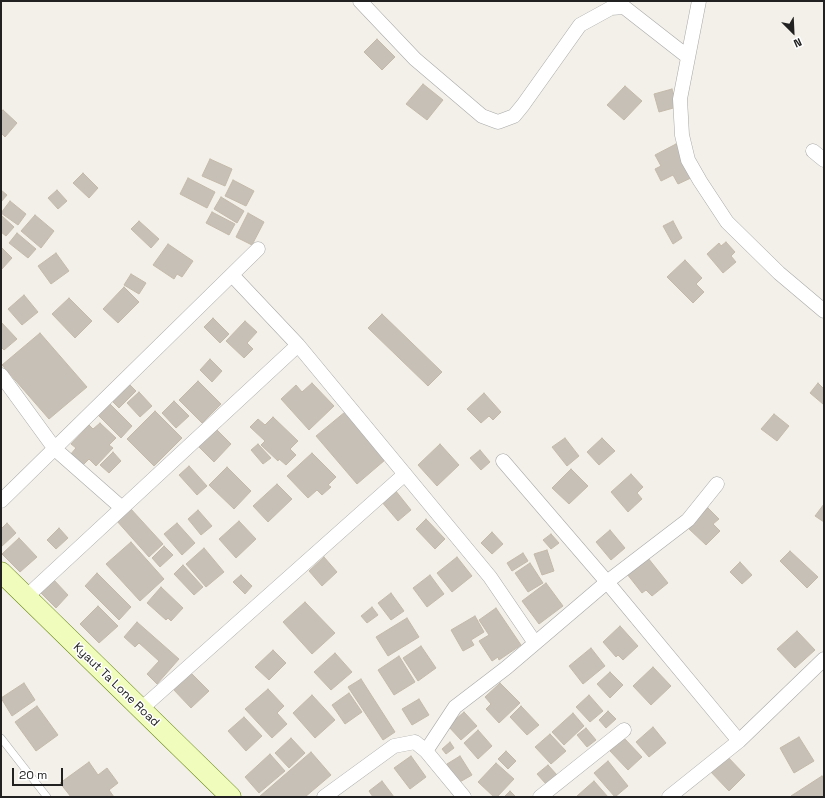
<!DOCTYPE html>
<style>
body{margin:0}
#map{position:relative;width:825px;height:798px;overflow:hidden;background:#f2f0e8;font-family:"Space Grotesk",sans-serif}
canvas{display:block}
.frame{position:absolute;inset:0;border:2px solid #212121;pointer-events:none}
.north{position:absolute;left:773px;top:12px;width:40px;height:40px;-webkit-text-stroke:3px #fff;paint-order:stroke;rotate:156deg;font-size:11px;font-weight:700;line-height:16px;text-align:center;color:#212121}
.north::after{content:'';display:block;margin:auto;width:14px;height:18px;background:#212121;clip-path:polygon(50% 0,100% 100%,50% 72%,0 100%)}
.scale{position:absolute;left:12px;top:768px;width:51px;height:18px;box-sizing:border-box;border:2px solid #212121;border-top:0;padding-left:5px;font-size:12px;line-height:14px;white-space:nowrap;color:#212121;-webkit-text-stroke:3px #fff;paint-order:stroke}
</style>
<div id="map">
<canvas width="825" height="798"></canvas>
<div class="frame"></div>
<div class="north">N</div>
<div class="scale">20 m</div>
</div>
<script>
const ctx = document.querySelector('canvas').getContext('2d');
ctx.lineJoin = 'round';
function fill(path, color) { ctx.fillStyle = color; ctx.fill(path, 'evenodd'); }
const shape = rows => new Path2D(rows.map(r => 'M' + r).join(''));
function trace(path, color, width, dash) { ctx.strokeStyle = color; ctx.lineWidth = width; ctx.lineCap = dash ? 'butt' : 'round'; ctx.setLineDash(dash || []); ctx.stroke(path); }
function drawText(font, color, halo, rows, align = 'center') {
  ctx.font = font + ' "Space Grotesk",sans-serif'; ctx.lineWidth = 3; ctx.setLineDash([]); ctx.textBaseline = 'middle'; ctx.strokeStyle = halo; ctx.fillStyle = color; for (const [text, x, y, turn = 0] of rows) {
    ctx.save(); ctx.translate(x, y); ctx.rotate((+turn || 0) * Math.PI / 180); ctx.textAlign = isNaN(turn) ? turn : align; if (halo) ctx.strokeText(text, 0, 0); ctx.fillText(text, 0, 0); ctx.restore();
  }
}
const building = shape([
 [377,39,395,57,382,70,364,52,377,39],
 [423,84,443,100,427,120,406,104,423,84],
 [625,86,642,101,624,120,607,105,625,86],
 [672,89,677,107,659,112,654,94,672,89],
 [3,110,17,123,5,137,1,133,1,112,3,110],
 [676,144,693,177,678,184,673,175,661,181,655,169,661,166,655,155,676,144],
 [210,159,232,169,225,186,202,176,210,159],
 [83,173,98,188,89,198,73,183,83,173],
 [188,178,215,192,207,208,180,194,188,178],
 [233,180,254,191,246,206,225,196,233,180],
 [1,190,7,195,1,202,1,190],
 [57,190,67,201,58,209,48,198,57,190],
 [221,197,244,211,237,223,214,209,221,197],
 [10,201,26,214,18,225,1,213,10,201],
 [212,212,235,224,229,235,206,223,212,212],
 [248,213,264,222,252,245,236,237,248,213],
 [1,215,14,227,6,236,1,232,1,215],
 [35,215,54,231,41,248,21,231,35,215],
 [139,221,159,239,151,248,131,229,139,221],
 [673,221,682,238,673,244,663,226,673,221],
 [17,233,36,249,28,258,9,243,17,233],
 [726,242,735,252,731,256,736,262,723,273,707,254,719,243,721,246,726,242],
 [168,244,193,261,182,277,177,274,174,279,153,265,168,244],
 [1,247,12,258,1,270,1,247],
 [56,253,69,271,51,284,38,266,56,253],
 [685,260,702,278,696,284,704,292,693,303,667,277,685,260],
 [131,274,146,283,139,294,124,285,131,274],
 [124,287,139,302,118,323,103,309,124,287],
 [24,295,38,312,22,325,8,309,24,295],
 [69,298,92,321,75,338,52,314,69,298],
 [382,314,442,372,428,386,368,328,382,314],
 [213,318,229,334,220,343,204,327,213,318],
 [245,321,257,332,247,343,253,349,244,358,226,341,245,321],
 [1,322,17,339,4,350,1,347,1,322],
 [40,333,87,387,49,419,2,365,40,333],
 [210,359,222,371,212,382,200,370,210,359],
 [198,381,221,404,202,423,179,400,198,381],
 [127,382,136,391,119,408,110,399,127,382],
 [312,383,334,406,309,430,281,399,296,385,302,392,312,383],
 [818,383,824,389,824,402,823,404,810,393,818,383],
 [139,392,152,406,140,417,127,403,139,392],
 [484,393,501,412,493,420,489,416,481,423,467,409,484,393],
 [174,401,189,416,176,428,162,413,174,401],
 [108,402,132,426,121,438,96,413,108,402],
 [155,411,182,438,154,466,127,439,155,411],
 [345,412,385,460,357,484,316,436,345,412],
 [774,414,789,426,777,441,761,429,774,414],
 [273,417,298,441,290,449,296,455,286,465,279,459,278,461,261,445,265,441,250,427,258,419,265,425,273,417],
 [100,423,116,438,109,445,113,448,96,466,89,459,82,466,70,455,76,448,71,444,89,425,93,429,100,423],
 [214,427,231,444,214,462,196,444,214,427],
 [565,438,579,456,567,466,552,447,565,438],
 [602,438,615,451,599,465,587,452,602,438],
 [258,444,271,458,263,464,251,450,258,444],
 [440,444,459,465,437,486,418,465,440,444],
 [480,450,490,462,481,470,470,458,480,450],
 [113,452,121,461,109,473,100,465,113,452],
 [312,453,336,477,328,485,331,487,322,495,317,490,308,498,287,476,312,453],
 [189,466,207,486,197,495,179,475,189,466],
 [227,467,251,491,234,509,209,485,227,467],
 [571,469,588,486,569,504,552,488,571,469],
 [631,474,643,487,637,493,642,499,628,512,611,492,631,474],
 [277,484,292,499,268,522,253,506,277,484],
 [395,490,411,510,398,521,381,501,395,490],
 [824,504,824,522,815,516,824,504],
 [130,508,163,544,149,557,116,520,130,508],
 [708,508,719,519,713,524,720,531,706,545,688,528,708,508],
 [198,510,212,526,201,535,188,519,198,510],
 [426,519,445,539,435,549,416,529,426,519],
 [239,521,256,539,236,558,219,539,239,521],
 [7,523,16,533,1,547,1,529,7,523],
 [177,523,195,543,182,555,164,534,177,523],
 [59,528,68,538,56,549,47,540,59,528],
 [610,530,625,548,611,560,596,542,610,530],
 [492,532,503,544,492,554,481,543,492,532],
 [551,534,559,543,551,549,543,540,551,534],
 [19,538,37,557,20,572,2,554,19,538],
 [131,542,164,579,140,601,106,564,131,542],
 [164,546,173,555,160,567,152,558,164,546],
 [204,548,224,572,206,587,186,564,204,548],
 [547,550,554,571,542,575,534,554,547,550],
 [790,551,818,577,807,588,780,561,790,551],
 [523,553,528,561,512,571,507,563,523,553],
 [324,557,337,572,322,586,309,571,324,557],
 [457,557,472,576,452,592,437,573,457,557],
 [648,558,668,583,652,596,646,590,642,593,627,574,648,558],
 [740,562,752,575,742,584,730,572,740,562],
 [530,563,543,583,528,592,515,573,530,563],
 [183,565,203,587,194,595,174,574,183,565],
 [97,573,131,607,119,620,85,586,97,573],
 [241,575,252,586,245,594,233,582,241,575],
 [430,575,444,594,427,607,413,588,430,575],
 [53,579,68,595,56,608,40,592,53,579],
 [546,583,563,606,539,624,522,601,546,583],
 [161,587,183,608,171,621,168,618,166,620,147,603,161,587],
 [391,593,404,611,391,620,378,603,391,593],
 [305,602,335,633,312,654,283,622,305,602],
 [98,606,118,626,99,643,80,624,98,606],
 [372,607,378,615,367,623,361,616,372,607],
 [496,608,521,645,499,660,498,657,492,661,479,641,489,635,479,620,496,608],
 [475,616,484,632,471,640,474,645,463,651,451,630,475,616],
 [407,618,419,637,388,656,376,637,407,618],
 [137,622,179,659,157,684,147,674,159,661,139,643,135,647,124,637,137,622],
 [620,626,638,646,623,660,618,655,616,657,603,642,620,626],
 [797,631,815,650,795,668,777,649,797,631],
 [421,646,436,668,418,681,403,658,421,646],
 [591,648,605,666,583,684,569,666,591,648],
 [273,650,286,663,269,680,255,667,273,650],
 [335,653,352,672,331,690,314,672,335,653],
 [399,656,415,682,394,695,378,670,399,656],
 [653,667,671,686,651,705,633,686,653,667],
 [190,672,209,691,191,708,173,689,190,672],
 [610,672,623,685,610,698,597,684,610,672],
 [361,679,395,732,383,740,348,687,361,679],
 [24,683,35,700,12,716,1,698,24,683],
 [500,683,520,703,499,723,486,709,491,704,485,697,500,683],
 [268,689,284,706,277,713,287,724,272,738,245,709,268,689],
 [349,693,362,712,345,724,332,705,349,693],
 [312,695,335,720,315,738,293,713,312,695],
 [589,695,603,711,590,722,576,707,589,695],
 [419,699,429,715,412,725,402,709,419,699],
 [37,706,58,735,36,751,15,722,37,706],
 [521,706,539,725,527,735,510,717,521,706],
 [608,711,616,719,606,728,599,720,608,711],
 [464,712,477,726,461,740,448,726,464,712],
 [573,713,584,726,564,745,552,732,573,713],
 [244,717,262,736,246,751,228,731,244,717],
 [653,727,666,743,649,757,636,742,653,727],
 [586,728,596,740,587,747,577,735,586,728],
 [478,730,492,746,478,759,464,743,478,730],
 [550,734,566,751,551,764,535,747,550,734],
 [799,737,814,761,794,773,780,748,799,737],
 [291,738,305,753,289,768,275,753,291,738],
 [624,738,642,757,628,770,610,751,624,738],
 [450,742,454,748,446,754,442,749,450,742],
 [506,751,516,761,508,769,498,759,506,751],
 [311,752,331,775,305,797,259,797,311,752],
 [270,754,285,771,259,793,245,777,270,754],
 [725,754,745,775,729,791,709,770,725,754],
 [411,756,426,777,410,789,394,768,411,756],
 [460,756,472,775,458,783,447,764,460,756],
 [608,761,628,786,615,797,594,773,608,761],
 [89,762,98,775,107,768,118,783,109,790,114,797,71,797,60,783,89,762],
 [496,763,514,779,497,797,494,797,478,782,496,763],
 [548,765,557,775,546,784,537,774,548,765],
 [822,776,824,779,824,797,791,797,791,796,822,776],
 [382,781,394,797,373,797,369,791,382,781],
 [594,781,608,797,578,797,577,796,594,781],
 [510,791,516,797,504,797,510,791]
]);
fill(building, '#c7c0b7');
trace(building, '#c4b9a9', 1);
const lane = shape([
 [1,738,47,797]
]);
const street = shape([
 [360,1,415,59,482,116,498,122,514,116,523,105,580,25,611,8,624,7,688,57],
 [699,1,680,99,682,135,688,160,700,181,727,222,779,273,824,311],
 [813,151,824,160],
 [232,275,298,345,490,577,535,643],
 [1,375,55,449,122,508],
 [503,461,607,582,739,741],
 [1,501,258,249],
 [26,597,298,345],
 [141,709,405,474],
 [426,751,455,707,506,668,607,582,688,520,717,484],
 [324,797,394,746,415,742,426,751,464,797],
 [540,797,624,730],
 [669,797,739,741,824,659]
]);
const secondary = shape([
 [1,572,231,797]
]);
trace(lane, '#a8a8a8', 8);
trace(street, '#a8a8a8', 15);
trace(secondary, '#5f7f01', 21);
trace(lane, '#fff', 7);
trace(street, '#fff', 14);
trace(secondary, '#effcbc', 20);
drawText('12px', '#212121', '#fff', [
 ["Kyaut Ta Lone Road",116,685,44]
]);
</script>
